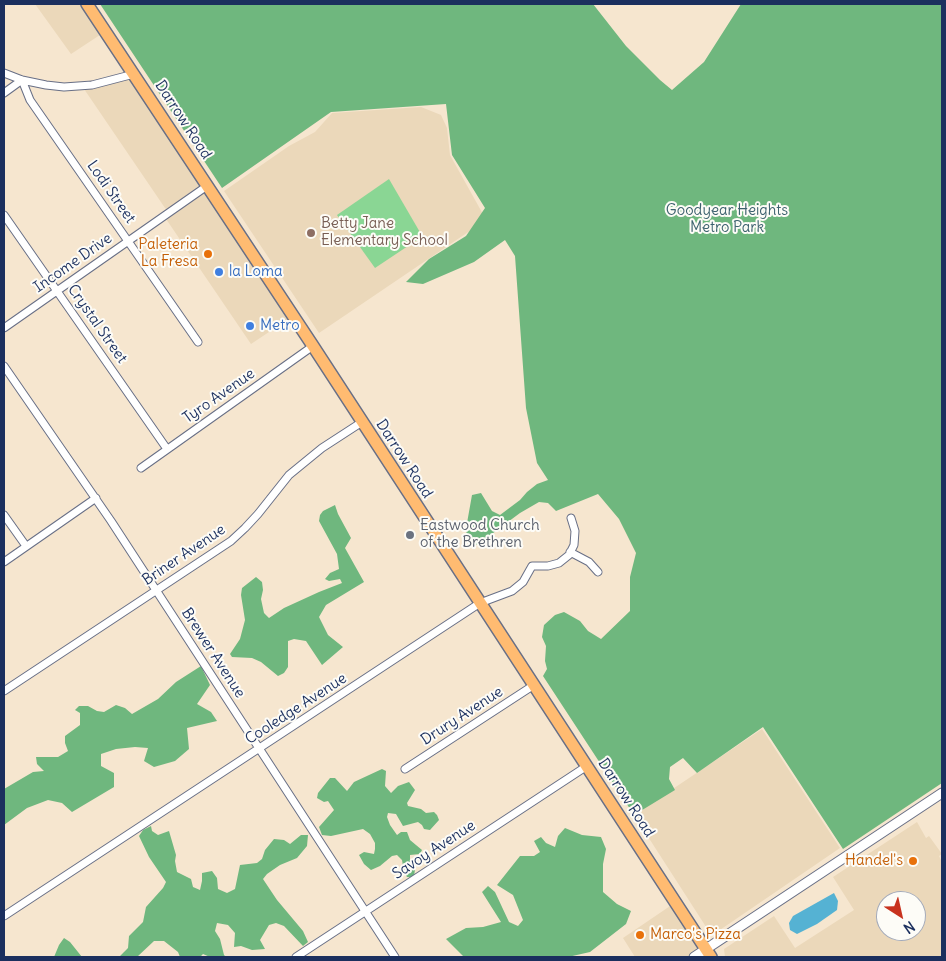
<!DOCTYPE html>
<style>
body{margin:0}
#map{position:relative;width:946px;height:961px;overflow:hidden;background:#f6e6cf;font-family:Delius,sans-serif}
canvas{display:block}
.frame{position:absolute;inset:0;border:5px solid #1b2f5e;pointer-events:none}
.north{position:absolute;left:876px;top:891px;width:50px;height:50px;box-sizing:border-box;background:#fdfcf7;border:1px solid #a3aaba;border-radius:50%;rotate:145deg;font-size:14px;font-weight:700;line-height:20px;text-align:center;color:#1b2f5e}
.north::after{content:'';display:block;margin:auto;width:18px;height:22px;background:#c8321e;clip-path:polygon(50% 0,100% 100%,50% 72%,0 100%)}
</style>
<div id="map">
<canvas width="946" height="961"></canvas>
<div class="frame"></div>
<div class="north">N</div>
</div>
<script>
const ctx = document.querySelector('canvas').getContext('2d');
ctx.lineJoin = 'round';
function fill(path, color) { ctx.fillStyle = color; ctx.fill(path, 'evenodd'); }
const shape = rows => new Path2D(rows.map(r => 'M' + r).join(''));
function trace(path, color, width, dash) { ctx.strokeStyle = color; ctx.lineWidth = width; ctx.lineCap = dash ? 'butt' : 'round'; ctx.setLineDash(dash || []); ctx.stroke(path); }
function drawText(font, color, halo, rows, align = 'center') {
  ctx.font = font + ' Delius,sans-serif'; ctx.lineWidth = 4; ctx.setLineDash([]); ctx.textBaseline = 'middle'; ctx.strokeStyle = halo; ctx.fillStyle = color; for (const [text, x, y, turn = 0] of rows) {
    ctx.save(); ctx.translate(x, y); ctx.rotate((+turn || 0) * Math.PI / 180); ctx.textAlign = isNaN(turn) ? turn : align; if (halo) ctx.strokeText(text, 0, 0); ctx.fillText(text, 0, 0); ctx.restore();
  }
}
fill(shape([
 [35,4,87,4,106,31,71,54],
 [134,74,293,316,251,344,164,216,170,212,165,208,82,86],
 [421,107,441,115,447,128,450,155,484,216,480,224,319,333,224,191,289,146,315,132,332,113],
 [762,729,840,848,714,934,710,933,634,815],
 [917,822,926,838,929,836,942,854,939,856,942,862,942,957,725,957,724,949,774,916,795,948,854,910,833,877],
 [886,901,916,901,916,931,886,931],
 [676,902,706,949,694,957,635,957,623,938]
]), '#ebd8ba');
fill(shape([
 [389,179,421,234,417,240,375,268,337,215]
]), '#8ad694');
fill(shape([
 [100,4,593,4,626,46,660,80,672,90,704,62,741,4,942,4,942,783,843,849,763,727,697,773,683,758,670,767,669,779,675,790,634,815,543,676,547,669,545,661,546,646,542,637,544,625,555,615,564,612,580,621,588,631,601,639,630,611,630,577,636,553,619,519,598,494,556,511,548,503,539,502,520,513,477,545,466,541,467,523,472,495,481,493,492,511,500,515,520,500,527,492,537,484,548,480,537,463,526,408,515,256,505,240,474,262,423,284,406,282,429,259,466,236,485,208,452,155,446,104,331,112,222,188],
 [335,505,338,514,351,538,345,548,364,582,326,605,319,617,328,635,343,647,322,665,306,641,294,639,288,641,288,667,284,673,278,676,261,662,252,658,232,657,230,654,240,639,245,620,241,595,242,588,256,577,262,582,263,590,261,599,264,613,269,618,284,608,319,592,342,583,340,579,329,581,325,579,330,573,339,569,337,554,319,521,320,515,323,511],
 [201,666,210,685,197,704,211,712,217,721,187,728,189,749,175,761,154,767,144,761,148,748,135,747,116,749,101,754,101,766,114,773,114,787,72,812,62,803,48,800,27,808,4,825,4,789,33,772,44,771,37,764,36,757,58,757,68,751,65,743,65,736,80,725,80,713,75,710,79,706,88,706,97,711,104,712,116,705,125,708,132,714,158,699,176,682],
 [382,769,386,771,385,786,391,793,398,786,409,782,415,790,407,803,408,806,421,809,426,813,434,812,437,815,439,820,430,830,424,829,422,825,418,822,403,826,396,814,388,813,387,817,390,825,397,835,401,832,407,832,410,840,422,850,420,854,410,855,410,861,415,869,414,877,407,877,404,872,402,860,397,855,392,856,380,866,371,870,364,864,359,855,364,852,374,854,375,849,375,843,370,834,363,829,331,836,322,835,319,827,334,810,328,801,324,802,317,798,318,793,330,778,335,778,347,791,354,782],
 [151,826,152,831,158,835,169,831,176,855,175,861,177,872,191,879,193,887,200,890,202,881,202,873,212,871,217,878,218,889,227,893,235,889,240,865,257,863,262,859,265,850,274,839,284,840,290,844,301,835,308,835,307,846,297,858,280,865,267,874,263,879,277,900,303,931,308,942,303,946,284,926,276,923,269,925,260,940,265,949,252,950,241,946,234,947,235,933,228,925,217,923,215,931,220,939,224,955,226,957,210,957,203,954,200,957,180,957,178,952,164,941,154,941,137,957,119,957,128,948,129,936,143,922,146,907,163,888,166,882,149,857,139,836,143,830],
 [565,828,582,835,601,837,606,849,603,864,603,892,617,904,631,911,626,924,590,952,568,957,546,956,538,957,464,957,446,939,466,928,483,927,501,922,482,892,488,886,495,892,509,922,518,926,523,920,513,895,497,885,520,856,534,856,540,852,534,841,541,837,546,843,555,847,558,836],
 [64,938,70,942,82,957,54,957,59,945]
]), '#6fb77e');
fill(shape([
 [834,893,838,901,837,910,817,924,797,934,790,930,789,923,793,916]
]), '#55b2d3');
const minor = shape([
 [4,73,22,80,46,85,64,87,92,85,134,74],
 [4,93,22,80,30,100,198,342],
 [4,215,167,449],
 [4,328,207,186],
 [4,366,111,521,395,957],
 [141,468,313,346],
 [4,515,26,546],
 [570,552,589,562,598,572],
 [4,562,96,498],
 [4,691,231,541,245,528,258,514,289,475,322,448,362,422],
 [405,769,534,685],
 [4,916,480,603,512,591,523,582,532,566,548,566,559,563,569,555,574,545,575,531,571,518],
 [296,957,587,766]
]);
const tertiary = shape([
 [694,957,942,793]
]);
const primary = shape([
 [87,4,313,346,711,957]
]);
trace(minor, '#686f86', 9);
trace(tertiary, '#686f86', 11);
trace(primary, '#686f86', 14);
trace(minor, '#fff', 7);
trace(tertiary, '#fff', 9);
trace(primary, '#ffbb71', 11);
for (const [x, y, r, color] of [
 [311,233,5,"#8d6e63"],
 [208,254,5,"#e8710a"],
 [219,272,5,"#3f7fe0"],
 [250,326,5,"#3f7fe0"],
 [410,535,5,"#6b7280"],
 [913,861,5,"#e8710a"],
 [640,935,5,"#e8710a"]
]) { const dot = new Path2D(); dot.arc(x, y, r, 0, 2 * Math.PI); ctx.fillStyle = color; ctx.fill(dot); trace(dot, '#fdfcf7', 2); }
drawText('15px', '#1b2f5e', '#fdfcf7', [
 ["Darrow Road",183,120,57],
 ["Lodi Street",111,192,55],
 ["Income Drive",73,263,-35],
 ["Crystal Street",97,324,55],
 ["Tyro Avenue",219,396,-35],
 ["Darrow Road",404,459,57],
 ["Briner Avenue",184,555,-34],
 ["Brewer Avenue",213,653,57],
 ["Cooledge Avenue",296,709,-33],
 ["Drury Avenue",462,716,-33],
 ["Darrow Road",626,798,57],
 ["Savoy Avenue",434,850,-33]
]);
drawText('15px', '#3c616e', '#fdfcf7', [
 ["Goodyear Heights",727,211],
 ["Metro Park",727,228]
]);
drawText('15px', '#785e54', '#fdfcf7', [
 ["Betty Jane",321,224],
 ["Elementary School",321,241]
], 'left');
drawText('15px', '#c56008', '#fdfcf7', [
 ["Paleteria",198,245],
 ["La Fresa",198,262],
 ["Handel's",903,861],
 ["Marco's Pizza",650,935,"left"]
], 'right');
drawText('15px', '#366cbe', '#fdfcf7', [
 ["la Loma",229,272],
 ["Metro",260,326]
], 'left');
drawText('15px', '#5b616d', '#fdfcf7', [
 ["Eastwood Church",420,526],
 ["of the Brethren",420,543]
], 'left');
</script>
